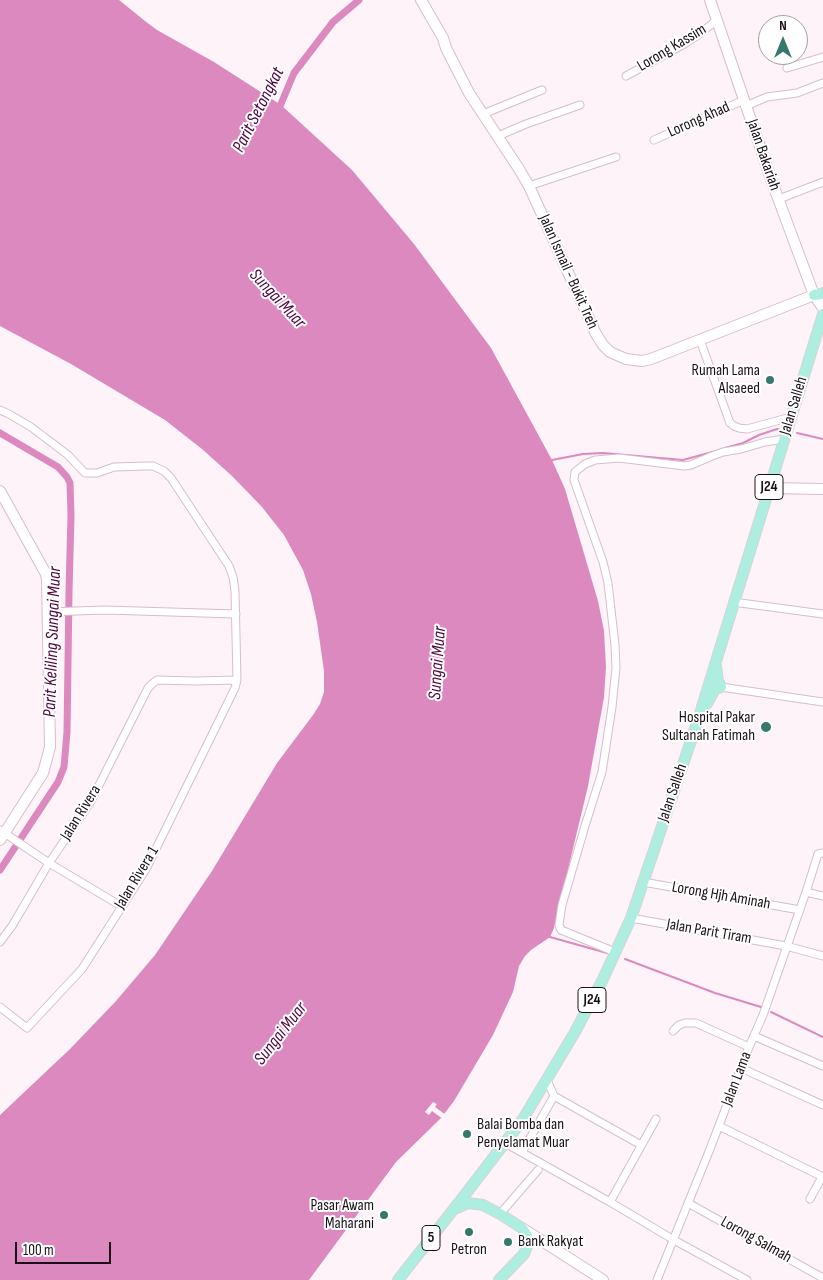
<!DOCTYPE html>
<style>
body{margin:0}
#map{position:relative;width:823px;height:1280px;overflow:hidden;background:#fef3f9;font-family:"Sofia Sans Condensed",sans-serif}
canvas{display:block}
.north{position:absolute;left:758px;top:15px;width:50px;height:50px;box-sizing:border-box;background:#fff;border:1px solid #a3a0a2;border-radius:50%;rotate:0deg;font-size:14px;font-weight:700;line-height:20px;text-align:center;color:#1a1117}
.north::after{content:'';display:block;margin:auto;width:18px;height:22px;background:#36796c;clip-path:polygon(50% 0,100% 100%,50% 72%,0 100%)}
.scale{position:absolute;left:15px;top:1242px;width:96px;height:22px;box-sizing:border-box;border:2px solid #1a1117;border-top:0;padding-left:6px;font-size:15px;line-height:18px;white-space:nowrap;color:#1a1117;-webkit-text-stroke:4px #fff;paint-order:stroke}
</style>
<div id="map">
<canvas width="823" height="1280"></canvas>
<div class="north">N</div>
<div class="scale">100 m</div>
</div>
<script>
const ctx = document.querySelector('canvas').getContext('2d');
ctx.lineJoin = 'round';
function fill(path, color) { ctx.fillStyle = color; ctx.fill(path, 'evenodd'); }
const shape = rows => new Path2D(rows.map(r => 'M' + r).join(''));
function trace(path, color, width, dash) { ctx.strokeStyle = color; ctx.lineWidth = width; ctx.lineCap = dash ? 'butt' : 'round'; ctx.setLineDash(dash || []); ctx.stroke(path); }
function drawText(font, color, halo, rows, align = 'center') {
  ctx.font = font + ' "Sofia Sans Condensed",sans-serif'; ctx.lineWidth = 4; ctx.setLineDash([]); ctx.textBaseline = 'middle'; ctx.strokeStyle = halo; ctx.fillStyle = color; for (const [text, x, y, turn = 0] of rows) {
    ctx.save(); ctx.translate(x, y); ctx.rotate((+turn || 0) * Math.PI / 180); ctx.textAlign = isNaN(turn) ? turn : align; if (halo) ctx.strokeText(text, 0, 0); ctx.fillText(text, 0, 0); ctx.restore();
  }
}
fill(shape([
 [0,0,119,0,145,21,157,30,214,62,281,105,352,170,414,244,491,348,552,460,565,489,598,601,604,631,606,667,604,697,588,786,554,928,550,937,531,950,525,956,519,966,513,992,493,1035,454,1101,441,1118,396,1162,309,1280,0,1280,0,1115,70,1049,116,1001,155,955,212,871,277,763,313,715,320,704,324,692,324,671,317,622,311,594,303,570,284,535,262,507,232,476,202,449,165,420,71,364,0,326]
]), '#db89bf');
fill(shape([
 [433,1102,437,1104,435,1107,446,1115,443,1119,432,1111,429,1115,425,1112]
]), '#fef3f9');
trace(shape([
 [797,433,823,439],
 [725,448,743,443,759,435,777,429,782,430],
 [552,460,583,454,603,453,683,460,716,451],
 [550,937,607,953],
 [625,959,715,993,761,1007],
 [771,1012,823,1037]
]), '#db89bf', 2);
trace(shape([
 [278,111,294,73,333,22,359,0],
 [0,433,58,467,67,477,70,483,71,516,69,592,67,732,64,767,58,782,0,870]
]), '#db89bf', 7);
const street = shape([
 [787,68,823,57],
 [626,76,686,43,698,35,717,20],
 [746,106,767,97,797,93,823,83],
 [483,114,542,90],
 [498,136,526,124,580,105],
 [654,140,744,100],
 [529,186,616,157],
 [779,199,823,182],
 [700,340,730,423,734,426,739,428,747,429,791,417],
 [0,410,9,414,31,427,68,455,85,473,97,473,114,467,148,466,153,466,164,471,171,478,229,566,233,577,235,591,237,680,235,688,146,869,82,969,27,1028,0,1007],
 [733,602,823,614],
 [47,612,105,610,236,614],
 [721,687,823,702],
 [0,830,49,863,121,906],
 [643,882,800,910],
 [806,892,818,854,823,853],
 [631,918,786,946,823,956],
 [0,942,12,926,49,863,90,803,148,688,152,684,157,680,194,681,237,680],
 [615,952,561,930,559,925,562,905,585,826,602,772,612,707,616,668,615,645,608,583,603,562,574,480,575,472,585,464,595,460,619,458,684,466,691,465,712,456,723,452,741,449,765,442,784,439],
 [673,1031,679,1025,685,1023,696,1023,749,1047],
 [754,1036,823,1066],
 [741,1068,823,1105],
 [547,1080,554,1096,641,1145],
 [719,1126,823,1177],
 [505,1143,610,1202,674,1240,747,1280],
 [522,1152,554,1096],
 [810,1199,822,1177],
 [610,1202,656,1119],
 [688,1203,823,1278],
 [500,1214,538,1170],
 [657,1280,710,1149,749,1047,763,1015,806,892,823,896]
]);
const secondary = shape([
 [421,0,443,38,446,48,469,93,519,169,529,186,596,334,603,345,610,352,626,359,642,361,651,359,814,295],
 [710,0,772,182,814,295,823,308],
 [769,488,823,489],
 [0,491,46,574,47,580,50,747,43,773,0,840],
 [522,1228,603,1280]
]);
const primary = shape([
 [814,295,821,294,823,293],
 [707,704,715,689,721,687,718,681,716,666],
 [457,1208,468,1203,483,1205,500,1214,522,1228,527,1236,528,1243,526,1249,524,1254,499,1280],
 [398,1280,464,1196,523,1119,575,1032,603,979,631,918,697,723,823,314]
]);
trace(street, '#d7bdcd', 9);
trace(secondary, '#d7bdcd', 12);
trace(primary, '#d6d4d5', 12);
trace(street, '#fff', 7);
trace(secondary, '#fff', 10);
trace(primary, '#adeee0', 10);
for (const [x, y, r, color] of [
 [770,380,5,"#36796c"],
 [766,727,6,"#36796c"],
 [467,1134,5,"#36796c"],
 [384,1215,5,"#36796c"],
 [469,1232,5,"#36796c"],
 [508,1242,5,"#36796c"]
]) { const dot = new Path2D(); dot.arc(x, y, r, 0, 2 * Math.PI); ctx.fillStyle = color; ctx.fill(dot); trace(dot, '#fff', 2); }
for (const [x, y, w] of [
 [769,487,28],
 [592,1000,28],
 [431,1238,18]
]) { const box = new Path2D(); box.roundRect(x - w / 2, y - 12.5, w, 25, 4); ctx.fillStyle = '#fff'; ctx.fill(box); trace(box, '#1a1117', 1); }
drawText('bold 15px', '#1a1117', null, [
 ["J24",769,487],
 ["J24",592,1000],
 ["5",431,1238]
]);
drawText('16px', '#1a1117', '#fff', [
 ["Lorong Kassim",672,48,-31],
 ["Lorong Ahad",699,120,-24],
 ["Jalan Bakariah",763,155,71],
 ["Jalan Ismail - Bukit Treh",568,272,66],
 ["Jalan Salleh",794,406,-73],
 ["Jalan Salleh",673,793,-71],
 ["Jalan Rivera",81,813,-58],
 ["Jalan Rivera 1",137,878,-59],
 ["Lorong Hjh Aminah",721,896,10],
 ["Jalan Parit Tiram",709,932,10],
 ["Jalan Lama",737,1079,-69],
 ["Lorong Salmah",756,1240,29]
]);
drawText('16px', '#1a1117', '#fff', [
 ["Rumah Lama",760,371],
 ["Alsaeed",760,389],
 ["Hospital Pakar",755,718],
 ["Sultanah Fatimah",755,736],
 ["Balai Bomba dan",477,1125,"left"],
 ["Penyelamat Muar",477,1143,"left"],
 ["Pasar Awam",374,1206],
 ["Maharani",374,1224],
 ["Bank Rakyat",518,1242,"left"],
 ["Petron",469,1250,"center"]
], 'right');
drawText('italic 18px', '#50053e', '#fff', [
 ["Parit Setongkat",259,110,-63],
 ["Sungai Muar",277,299,47],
 ["Parit Keliling Sungai Muar",53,642,-88],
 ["Sungai Muar",438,663,-86],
 ["Sungai Muar",281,1034,-52]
]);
</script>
